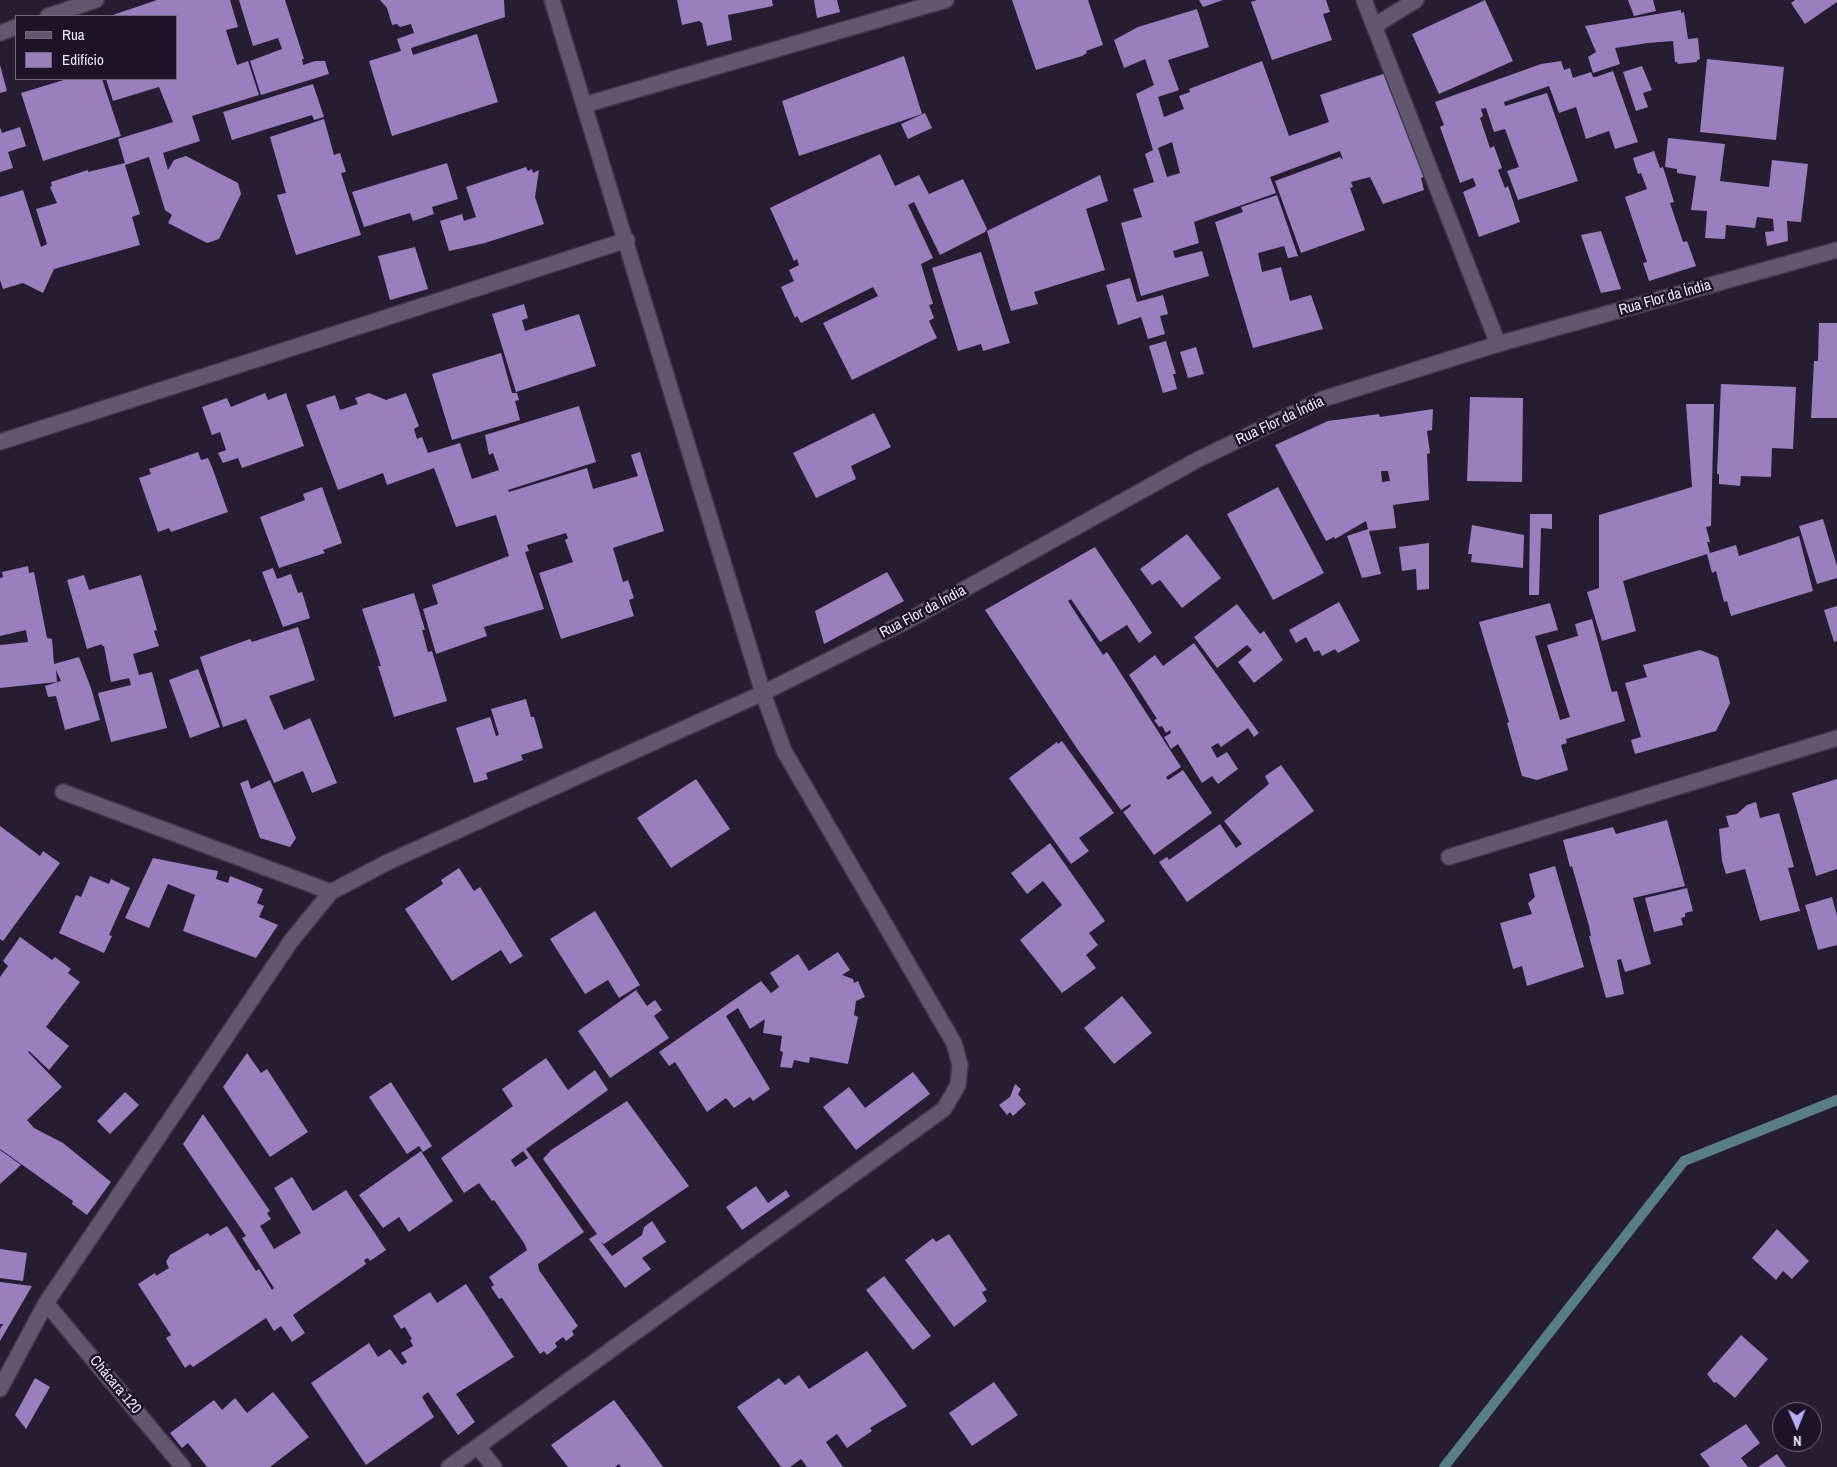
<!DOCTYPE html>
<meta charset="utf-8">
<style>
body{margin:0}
#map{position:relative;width:1837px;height:1467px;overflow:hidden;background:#261d31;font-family:"Archivo Narrow",sans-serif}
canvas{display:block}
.legend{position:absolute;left:15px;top:15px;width:162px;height:65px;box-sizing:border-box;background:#1c1327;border:1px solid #716a7b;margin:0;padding:6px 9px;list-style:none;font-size:15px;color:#f1ecfa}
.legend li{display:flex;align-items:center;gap:10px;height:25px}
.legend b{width:25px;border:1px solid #716a7b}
.north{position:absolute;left:1772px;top:1402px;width:50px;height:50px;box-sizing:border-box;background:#1c1327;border:1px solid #716a7b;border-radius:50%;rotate:179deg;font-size:14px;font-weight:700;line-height:20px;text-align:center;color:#f1ecfa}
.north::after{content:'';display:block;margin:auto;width:18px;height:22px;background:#b4acf9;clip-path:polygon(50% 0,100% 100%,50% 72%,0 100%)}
</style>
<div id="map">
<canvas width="1837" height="1467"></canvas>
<ul class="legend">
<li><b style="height:6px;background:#61576f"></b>Rua</li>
<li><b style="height:14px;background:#9a7fbe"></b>Edifício</li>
</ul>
<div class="north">N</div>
</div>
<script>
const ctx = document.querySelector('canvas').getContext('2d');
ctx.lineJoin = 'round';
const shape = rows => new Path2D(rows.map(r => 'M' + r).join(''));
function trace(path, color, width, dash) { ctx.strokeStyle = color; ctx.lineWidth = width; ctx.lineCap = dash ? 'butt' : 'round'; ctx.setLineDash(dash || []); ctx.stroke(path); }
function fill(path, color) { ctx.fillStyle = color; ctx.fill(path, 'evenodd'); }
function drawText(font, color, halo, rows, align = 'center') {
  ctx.font = font + ' "Archivo Narrow",sans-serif'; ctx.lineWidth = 5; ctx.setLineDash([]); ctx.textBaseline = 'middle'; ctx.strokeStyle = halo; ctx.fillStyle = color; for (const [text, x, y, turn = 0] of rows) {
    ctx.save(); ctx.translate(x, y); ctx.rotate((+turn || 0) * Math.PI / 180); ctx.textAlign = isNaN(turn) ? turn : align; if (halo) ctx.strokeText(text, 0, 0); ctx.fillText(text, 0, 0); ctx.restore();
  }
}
trace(shape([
 [1444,1467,1684,1161,1837,1100]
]), '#587e86', 10);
fill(shape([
 [157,0,230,0,238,27,226,30,237,65,248,61,259,95,192,116,200,141,163,153,168,170,174,160,186,156,238,183,241,194,219,239,207,243,168,223,172,215,165,210,149,157,125,165,140,214,132,217,140,245,54,269,43,293,23,283,3,289,0,280,0,197,23,190,41,247,47,244,36,209,57,203,50,187,52,186,51,182,88,170,88,172,125,163,118,139,173,122,159,87,113,101,106,79,176,79,176,16,110,16],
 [239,0,285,0,304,59,302,59,303,65,315,61,325,61,329,74,261,95,250,61,282,49,278,38,253,46],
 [380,0,504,0,505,17,411,48,413,55,477,34,498,102,392,136,369,61,401,51,397,39,414,33,411,24,400,27,397,24,392,25,387,8],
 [677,0,772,0,773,6,728,15,732,40,707,46,702,23,699,21,682,25],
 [814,0,837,0,840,12,817,18],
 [1012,0,1088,0,1103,45,1086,51,1087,53,1082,56,1036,70],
 [1199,0,1223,0,1203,7],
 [1257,0,1326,0,1330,12,1323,14,1332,40,1272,60,1251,2],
 [1485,0,1513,61,1439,94,1412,34],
 [1628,0,1653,0,1656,11,1634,16],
 [1795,0,1837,0,1837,2,1805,24,1791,3],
 [1197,9,1209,47,1168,60,1179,90,1158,97,1164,117,1184,109,1179,96,1190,92,1189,89,1262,61,1289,136,1329,122,1320,95,1389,72,1424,177,1421,178,1424,190,1383,204,1370,177,1351,182,1353,187,1350,188,1365,230,1301,253,1275,181,1340,157,1343,160,1340,151,1270,177,1276,193,1194,222,1199,243,1173,251,1175,258,1202,251,1209,276,1141,296,1121,223,1142,217,1133,189,1154,182,1145,154,1153,150,1136,94,1154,85,1145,59,1124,68,1114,40,1138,27],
 [1172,142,1180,173,1167,177,1158,148],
 [1681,10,1681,13,1684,12,1688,39,1698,38,1700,59,1697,60,1697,62,1678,64,1677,62,1675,62,1673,41,1648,43,1615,48,1620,64,1593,73,1588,57,1596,52,1585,26],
 [904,56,922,114,799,156,782,101],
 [1707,59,1784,67,1776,140,1700,132],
 [1561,61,1564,70,1570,68,1573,78,1591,72,1593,77,1596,77,1613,71,1638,142,1615,149,1609,131,1586,139,1576,107,1559,113,1549,86,1504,102,1505,106,1547,93,1578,181,1518,200,1507,171,1519,167,1505,129,1494,132,1486,108,1481,109,1483,116,1480,118,1490,148,1494,146,1502,168,1498,170,1505,188,1508,186,1520,222,1479,237,1463,192,1476,186,1473,178,1460,183,1440,127,1444,125,1435,102,1541,64],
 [0,65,7,91,0,93],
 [1642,66,1652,90,1643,93,1648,107,1636,111,1623,72],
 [67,79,102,79,121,136,43,161,21,93],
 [313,84,324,117,314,120,312,115,232,140,223,112],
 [925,113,932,128,908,139,901,124],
 [324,119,334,155,340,153,346,172,341,173,361,235,296,255,277,195,286,193,270,137],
 [0,127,2,133,20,127,26,146,8,152,13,168,0,172],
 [1668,138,1725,144,1720,181,1769,187,1772,160,1808,164,1801,222,1787,221,1788,241,1767,246,1765,232,1774,231,1773,219,1757,217,1755,228,1726,225,1725,239,1705,238,1707,211,1691,210,1696,176,1677,173,1677,169,1665,167],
 [1654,151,1660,168,1663,167,1674,202,1670,203,1683,242,1687,241,1696,266,1649,281,1643,263,1647,262,1625,197,1647,189,1641,173,1638,174,1633,158],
 [880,154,895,186,919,175,929,194,963,179,987,229,985,232,940,255,914,202,908,205,933,258,921,264,933,304,929,305,934,318,929,321,937,338,852,380,823,323,878,296,873,287,801,323,797,316,795,318,781,287,794,281,789,270,799,265,797,259,794,261,770,208],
 [447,163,458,199,432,207,434,214,413,221,410,213,364,227,352,192],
 [526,167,528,171,532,169,533,173,539,170,535,197,544,224,485,243,449,251,440,221,462,214,464,221,476,217,466,187],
 [1100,175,1108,201,1086,209,1105,270,1034,292,1038,304,1011,311,987,231],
 [1277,195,1298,256,1288,258,1284,246,1258,253,1262,272,1281,267,1290,301,1311,295,1323,329,1253,348,1215,222,1243,212,1241,207],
 [1601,231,1621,289,1601,293,1581,235],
 [415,247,428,289,390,300,378,256],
 [981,252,1010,343,983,351,981,344,958,351,932,268],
 [1130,278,1137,302,1163,295,1168,314,1160,316,1165,334,1148,339,1141,317,1118,325,1106,285],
 [524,304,528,318,522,320,525,331,579,314,596,366,516,392,492,314],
 [1819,323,1837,323,1837,418,1811,418,1814,361,1818,361],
 [1166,341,1176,374,1173,374,1177,389,1163,393,1149,346],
 [1196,347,1204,374,1188,378,1180,352],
 [501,353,512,393,517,393,519,400,515,401,520,420,452,440,432,374],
 [1721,384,1796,387,1793,449,1772,448,1771,477,1741,476,1740,486,1719,484,1719,474,1717,474],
 [265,393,268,400,286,393,304,446,242,468,238,458,223,463,218,453,226,450,220,432,212,435,202,407,227,398,231,407],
 [369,393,386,400,406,393,419,426,414,429,417,439,422,437,428,453,460,443,472,479,499,470,493,453,489,455,485,435,579,406,596,462,508,490,509,492,587,468,593,489,638,476,631,455,640,452,664,531,613,548,623,582,628,580,634,598,629,600,634,616,561,639,539,573,573,562,565,540,568,538,566,533,527,545,529,551,525,552,544,609,484,627,487,636,436,654,423,609,438,604,432,585,509,556,496,515,456,527,434,468,387,485,383,473,338,490,306,405,335,395,340,410,358,404,355,398],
 [1470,397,1523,398,1522,482,1467,481],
 [1686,404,1714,404,1711,526,1706,527,1710,542,1707,542,1710,553,1736,545,1739,556,1799,536,1813,591,1731,616,1727,601,1724,602,1716,571,1712,573,1707,554,1623,581,1636,631,1602,641,1587,592,1599,588,1599,515,1692,487],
 [1433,409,1432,430,1427,431,1430,453,1427,454,1429,500,1393,505,1396,528,1369,531,1381,574,1362,578,1347,536,1368,529,1366,521,1335,539,1334,537,1326,541,1275,445,1328,421,1379,414,1380,417],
 [1381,471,1388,471,1390,481,1382,482],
 [874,413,891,447,851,466,856,479,816,498,793,453],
 [198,452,201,460,208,458,212,467,228,512,171,532,169,528,158,532,139,478,151,474,149,469],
 [322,487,342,543,323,550,325,553,279,568,260,517,305,500,303,494],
 [1278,487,1324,573,1273,600,1227,514],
 [1530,514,1552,514,1552,529,1541,528,1539,595,1529,595],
 [1823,519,1837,566,1837,578,1817,584,1799,526],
 [1472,525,1524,535,1523,568,1471,562,1472,554,1468,554],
 [1187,534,1221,578,1182,608,1160,580,1152,585,1140,569],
 [1429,543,1429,589,1417,590,1416,569,1402,571,1399,547],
 [1095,547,1152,633,1139,643,1127,625,1100,642,1071,599,1068,601,1103,655,1107,652,1181,767,1166,777,1168,780,1183,770,1212,813,1154,855,1123,812,1131,806,1130,804,1121,810,1078,750,985,610],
 [28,566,29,573,34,572,47,638,52,639,54,664,79,657,91,688,100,720,65,730,56,696,48,697,45,686,61,681,56,670,57,682,0,688,0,645,28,642,26,630,0,636,0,578,3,577,2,572],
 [273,568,277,579,291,574,298,593,302,592,310,618,283,627,262,572],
 [887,572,904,601,824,644,815,611],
 [84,575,89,590,141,575,157,630,154,631,159,646,133,654,139,675,152,672,167,728,111,742,98,693,131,685,129,678,111,682,104,646,102,646,102,644,87,649,67,580],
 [414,593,425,630,422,630,428,652,432,651,447,701,394,717,378,666,381,666,362,609],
 [1339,602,1360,641,1338,653,1335,649,1322,656,1319,650,1314,652,1306,637,1296,643,1289,630],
 [1550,603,1558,630,1535,636,1560,720,1570,717,1547,645,1578,636,1575,624,1592,619,1610,686,1612,692,1617,691,1625,721,1566,739,1567,743,1561,745,1568,770,1537,780,1522,776,1507,723,1509,722,1479,622],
 [1237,604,1260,634,1264,631,1283,660,1254,683,1238,662,1252,650,1247,645,1217,668,1194,637],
 [1837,606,1837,641,1834,642,1824,610],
 [298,627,315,680,269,696,284,730,310,718,337,783,312,793,303,771,274,783,246,719,223,727,200,657,250,639,252,642],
 [1194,643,1259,733,1254,737,1248,728,1221,747,1218,743,1211,747,1217,758,1227,752,1238,769,1218,784,1212,776,1202,783,1178,744,1171,749,1164,737,1171,733,1170,730,1166,733,1162,726,1159,727,1154,720,1157,719,1129,675,1155,655,1163,666],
 [1700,650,1718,657,1730,703,1716,731,1635,754,1631,740,1641,737,1625,683,1647,677,1643,665],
 [198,669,220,727,190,738,169,680],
 [526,699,531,717,534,717,543,748,521,755,523,760,486,773,488,779,474,783,456,728,490,717,496,736,499,735,491,709],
 [1062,741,1114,813,1079,838,1089,851,1071,864,1009,778,1057,742,1058,744],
 [1281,765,1314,811,1187,902,1159,862,1167,857,1169,860,1220,824,1236,848,1242,844,1224,821,1269,784,1265,776],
 [696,779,730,829,671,868,637,818],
 [1837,779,1837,869,1816,876,1792,793],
 [248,780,251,789,270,780,296,838,290,847,260,838,240,783],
 [1756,802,1760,818,1779,813,1794,867,1788,868,1800,911,1760,921,1745,869,1726,874,1722,861,1719,829,1729,827,1726,816,1737,814,1747,805],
 [1667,820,1685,886,1633,898,1651,964,1625,972,1621,959,1617,960,1624,994,1606,998,1589,936,1591,936,1589,926,1572,866,1570,867,1563,840,1613,827,1616,834],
 [0,826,40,856,43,851,60,863,3,941,0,939],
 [1050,843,1105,921,1089,933,1098,945,1086,955,1096,968,1062,993,1020,940,1062,905,1043,881,1027,894,1011,873],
 [153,858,218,871,216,879,228,883,230,876,263,889,257,903,264,906,259,917,278,925,256,958,183,931,195,895,168,884,149,928,125,918],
 [1555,866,1584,967,1527,986,1522,966,1513,969,1500,923,1532,914,1528,903,1535,897,1529,874],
 [459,868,474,891,480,887,523,956,510,964,501,950,452,981,405,909,443,884,441,880],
 [90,876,109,884,111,879,130,888,109,935,112,936,104,953,59,933,76,895,81,897],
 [1687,888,1693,911,1685,913,1685,917,1681,918,1683,925,1654,932,1645,898],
 [1832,897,1837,916,1837,945,1818,950,1805,905],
 [595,911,640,985,619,998,608,980,585,994,550,939],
 [20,937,52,960,55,957,71,969,68,973,80,982,46,1027,69,1046,49,1070,29,1051,28,1052,62,1087,27,1120,34,1128,63,1143,111,1182,87,1215,72,1204,73,1201,0,1149,0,977,8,966,3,961],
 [838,952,850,970,842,975,853,979,854,983,858,981,865,997,856,1001,854,1015,858,1017,848,1064,810,1057,809,1063,794,1060,792,1068,780,1067,783,1052,780,1051,782,1036,763,1033,765,1019,750,1029,738,1008,726,1016,770,1089,753,1101,750,1097,734,1108,726,1098,707,1112,675,1062,669,1066,659,1052,761,981,771,993,779,987,770,973,798,954,809,971],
 [636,990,647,1006,655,1000,662,1010,654,1016,669,1038,610,1078,578,1031],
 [1122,996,1152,1033,1114,1064,1084,1028],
 [247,1053,261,1073,267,1069,308,1132,270,1157,223,1087],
 [546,1058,568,1090,595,1070,608,1090,526,1149,584,1232,538,1264,539,1270,578,1326,572,1331,574,1335,566,1341,563,1337,555,1343,557,1347,547,1355,544,1351,540,1354,502,1298,499,1299,491,1287,494,1285,489,1277,527,1250,524,1243,494,1200,492,1201,479,1183,464,1193,441,1158,513,1106,502,1089],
 [523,1151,528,1158,515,1167,511,1160],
 [913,1072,930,1094,856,1150,823,1107,849,1087,865,1108],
 [391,1082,432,1146,423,1152,419,1146,407,1154,369,1097],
 [1015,1084,1021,1089,1018,1094,1026,1104,1013,1116,1010,1112,1007,1115,999,1105,1010,1097],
 [125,1092,139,1105,110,1134,97,1121],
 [627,1101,689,1186,604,1244,601,1242,612,1256,642,1235,644,1227,652,1221,666,1242,642,1258,651,1269,625,1288,589,1239,597,1234,543,1159,551,1150],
 [203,1114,270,1211,267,1213,271,1219,260,1226,274,1249,301,1233,274,1188,292,1177,313,1211,346,1190,386,1250,370,1261,368,1258,364,1260,366,1264,293,1315,305,1333,292,1342,281,1326,274,1331,266,1318,193,1367,190,1364,185,1368,166,1338,171,1335,138,1284,155,1273,156,1276,169,1268,166,1262,170,1255,208,1233,210,1236,227,1226,256,1271,259,1269,272,1290,274,1288,242,1238,246,1236,183,1144],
 [0,1150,21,1165,0,1184],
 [421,1151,453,1201,409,1232,399,1217,383,1228,359,1195],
 [756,1186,768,1203,786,1190,790,1196,742,1230,726,1207],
 [1777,1229,1809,1261,1792,1279,1783,1271,1776,1280,1752,1258],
 [949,1234,987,1290,982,1292,987,1301,954,1327,905,1260,933,1238,936,1242],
 [0,1249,27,1253,23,1281,0,1278],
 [884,1276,931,1336,913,1350,866,1290],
 [0,1282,32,1286,0,1341,0,1329,3,1324,0,1324],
 [466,1284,514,1357,456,1394,475,1422,458,1435,428,1392,422,1397,434,1417,366,1465,311,1383,369,1343,378,1357,390,1349,402,1365,407,1362,401,1353,413,1346,410,1340,412,1339,405,1327,401,1329,393,1316,430,1292,437,1303],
 [1741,1335,1768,1359,1735,1398,1716,1382,1714,1383,1707,1374],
 [867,1351,907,1406,878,1423,870,1428,872,1431,847,1448,837,1434,826,1442,843,1467,807,1467,801,1459,790,1467,781,1467,737,1407,779,1378,785,1385,799,1375,809,1389],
 [35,1378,50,1387,26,1429,15,1415],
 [994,1382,1018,1415,972,1446,949,1413],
 [273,1392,309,1437,270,1467,207,1467,188,1443,182,1448,170,1433,214,1400,222,1410,235,1398,247,1413],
 [614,1400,649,1447,663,1467,621,1467,619,1464,615,1467,568,1467,551,1445],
 [1746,1424,1760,1443,1741,1458,1748,1467,1710,1467,1700,1454],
 [1777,1454,1786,1467,1758,1467]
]), '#9a7fbe');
const lane = shape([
 [584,105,946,0]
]);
const street = shape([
 [1364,0,1498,344],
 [48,16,96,0],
 [1374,26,1416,0],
 [0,33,16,27],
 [0,442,627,240],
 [63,792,331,892],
 [1449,857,1837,738],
 [46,1303,183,1467],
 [0,1389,46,1303,291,941,331,892,388,862,763,693,784,751,954,1043,960,1065,958,1085,944,1109,449,1467],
 [478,1447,494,1467]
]);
const secondary = shape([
 [552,0,763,693,907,621,1197,460,1323,399,1498,344,1837,250]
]);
trace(lane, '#41394a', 18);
trace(street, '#41394a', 18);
trace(secondary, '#41394a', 18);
trace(lane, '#61576f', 15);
trace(street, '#61576f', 15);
trace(secondary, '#61576f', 15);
drawText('15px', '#f1ecfa', '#1c1327', [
 ["Rua Flor da Índia",1665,298,-16],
 ["Rua Flor da Índia",1280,421,-25],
 ["Rua Flor da Índia",923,612,-28],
 ["Chácara 120",115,1385,50]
]);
</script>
